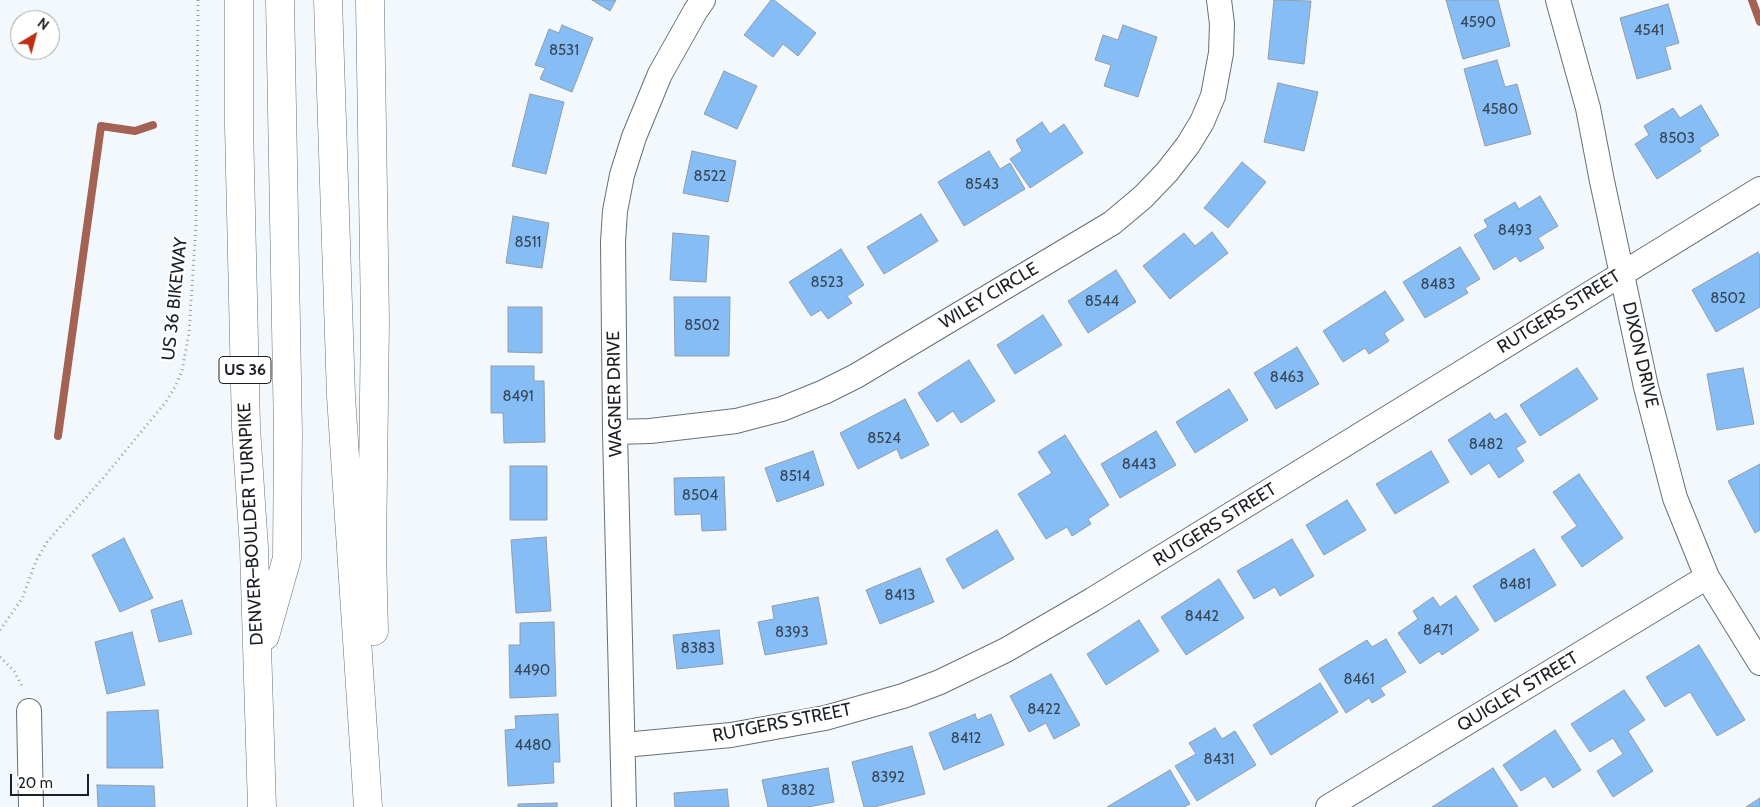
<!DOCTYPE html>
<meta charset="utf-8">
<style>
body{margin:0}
#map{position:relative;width:1760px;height:807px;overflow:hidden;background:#f3f8fc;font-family:Cabin,sans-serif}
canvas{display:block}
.north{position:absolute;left:10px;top:10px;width:50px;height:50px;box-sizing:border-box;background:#fff;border:1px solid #a4a6a7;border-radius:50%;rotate:37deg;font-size:14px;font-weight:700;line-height:20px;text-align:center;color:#1c2024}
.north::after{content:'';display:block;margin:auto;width:18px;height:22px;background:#bb3013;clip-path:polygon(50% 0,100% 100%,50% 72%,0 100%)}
.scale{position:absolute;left:10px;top:774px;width:79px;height:22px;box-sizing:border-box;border:2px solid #1c2024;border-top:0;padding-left:6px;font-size:15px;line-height:18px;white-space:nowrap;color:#1c2024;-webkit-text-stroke:4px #fff;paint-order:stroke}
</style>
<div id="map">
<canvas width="1760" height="807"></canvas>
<div class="north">N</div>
<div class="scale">20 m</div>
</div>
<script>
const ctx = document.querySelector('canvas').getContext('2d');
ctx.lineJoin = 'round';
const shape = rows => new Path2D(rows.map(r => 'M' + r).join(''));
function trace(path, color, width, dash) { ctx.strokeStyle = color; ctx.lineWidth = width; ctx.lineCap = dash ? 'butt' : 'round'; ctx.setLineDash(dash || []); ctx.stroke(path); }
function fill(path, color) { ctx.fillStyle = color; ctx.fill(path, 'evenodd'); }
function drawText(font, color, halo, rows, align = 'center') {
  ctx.font = font + ' Cabin,sans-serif'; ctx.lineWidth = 4; ctx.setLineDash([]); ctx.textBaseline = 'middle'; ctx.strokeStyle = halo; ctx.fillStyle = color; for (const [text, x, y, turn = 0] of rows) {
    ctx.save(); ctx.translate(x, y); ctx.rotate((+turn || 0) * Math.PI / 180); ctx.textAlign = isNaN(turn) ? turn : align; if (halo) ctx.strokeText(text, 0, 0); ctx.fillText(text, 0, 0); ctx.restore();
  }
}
trace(shape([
 [1752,0,1760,22],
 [58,436,101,126,135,131,153,125]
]), '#a46255', 8);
const building = shape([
 [592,0,616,0,610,11,592,0],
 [771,0,774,0,816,33,798,56,783,44,773,57,744,35,771,0],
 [1274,0,1311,1,1304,64,1268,59,1274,0],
 [1446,0,1498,0,1510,46,1463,59,1446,0],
 [1668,4,1679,43,1665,47,1671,69,1637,79,1620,18,1668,4],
 [562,25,593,38,572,92,540,79,545,68,535,65,549,29,559,33,562,25],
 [1123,25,1157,37,1138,97,1104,86,1111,65,1095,60,1103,35,1118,40,1123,25],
 [1497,60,1505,87,1517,84,1531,134,1485,146,1464,69,1497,60],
 [724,71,757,86,737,129,704,114,724,71],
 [1278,83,1318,92,1304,151,1264,142,1278,83],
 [530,94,564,102,546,174,512,166,530,94],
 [1701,105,1719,135,1699,148,1701,151,1657,179,1635,144,1649,135,1644,126,1673,108,1680,118,1701,105],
 [1042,122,1050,134,1064,124,1083,153,1030,188,1010,159,1022,151,1016,140,1042,122],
 [692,151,736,161,728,202,683,193,692,151],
 [989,151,1000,169,1010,163,1025,189,964,226,938,182,989,151],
 [1242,162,1266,182,1228,228,1204,208,1242,162],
 [1540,196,1558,226,1538,238,1544,248,1520,262,1516,256,1494,270,1474,235,1488,227,1484,220,1515,202,1519,209,1540,196],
 [921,214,938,241,884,274,867,247,921,214],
 [513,216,549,223,542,268,506,263,513,216],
 [1212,232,1228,253,1170,299,1143,266,1184,233,1195,246,1212,232],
 [673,233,709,236,706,282,670,280,673,233],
 [1460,247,1480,279,1465,288,1468,293,1425,318,1403,282,1460,247],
 [841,249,864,285,847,296,852,303,828,319,821,310,811,316,789,282,841,249],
 [1758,252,1760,256,1760,307,1716,332,1692,290,1758,252],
 [1116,270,1136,302,1088,333,1068,301,1116,270],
 [1385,291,1404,320,1384,333,1389,341,1369,354,1365,348,1343,362,1323,331,1385,291],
 [674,297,730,297,729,356,675,356,674,297],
 [508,307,542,307,542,353,508,352,508,307],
 [1043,315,1062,345,1015,374,997,345,1043,315],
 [1297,347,1319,384,1276,409,1254,373,1297,347],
 [969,360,995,401,961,423,953,411,937,422,918,393,969,360],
 [491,366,534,366,534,381,544,381,545,442,504,443,503,413,491,413,491,366],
 [1577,368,1598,399,1540,436,1520,405,1577,368],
 [1743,368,1754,424,1717,430,1707,374,1743,368],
 [1229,389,1248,420,1195,453,1176,422,1229,389],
 [905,399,929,445,901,459,897,449,858,469,840,433,905,399],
 [1490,413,1495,420,1506,413,1526,442,1516,448,1524,461,1499,478,1489,463,1471,475,1448,440,1490,413],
 [1156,431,1176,465,1120,498,1101,464,1156,431],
 [1065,435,1109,505,1088,519,1091,524,1072,536,1067,527,1046,539,1018,494,1052,473,1038,452,1065,435],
 [813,451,824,485,777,502,765,468,813,451],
 [1431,451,1449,482,1395,514,1376,484,1431,451],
 [1760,464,1760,530,1755,533,1728,481,1760,464],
 [510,466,547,466,547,520,510,520,510,466],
 [1579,474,1623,538,1582,567,1561,537,1577,526,1553,492,1579,474],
 [724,477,726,530,702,531,701,514,675,515,674,478,724,477],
 [1347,500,1366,530,1324,555,1306,525,1347,500],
 [997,530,1014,559,963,589,946,559,997,530],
 [546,537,551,611,516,613,511,540,546,537],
 [124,538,153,598,120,612,92,555,124,538],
 [1292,539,1314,576,1280,596,1275,587,1254,599,1237,571,1292,539],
 [1534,549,1556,585,1495,622,1473,586,1534,549],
 [920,568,934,602,880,624,866,590,920,568],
 [1219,579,1244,618,1186,655,1161,617,1219,579],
 [1456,596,1479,630,1442,655,1439,651,1420,664,1398,633,1418,619,1413,611,1433,597,1440,607,1456,596],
 [818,597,827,644,765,655,758,622,774,619,772,606,818,597],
 [182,600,192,634,159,642,151,610,182,600],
 [1139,620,1159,651,1106,685,1087,654,1139,620],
 [554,622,556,696,510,698,509,645,520,645,520,623,554,622],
 [719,630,723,664,677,669,673,635,719,630],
 [132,632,145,685,107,694,95,642,132,632],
 [1386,639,1406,672,1380,688,1385,695,1372,703,1369,698,1346,713,1319,669,1367,640,1372,647,1386,639],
 [1699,645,1745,720,1717,736,1690,692,1665,707,1646,677,1699,645],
 [1051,674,1080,725,1054,739,1046,723,1029,732,1010,696,1051,674],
 [1320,683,1338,712,1271,755,1253,725,1320,683],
 [1624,690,1645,720,1628,731,1653,771,1613,797,1597,771,1623,754,1613,738,1590,752,1571,724,1624,690],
 [158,710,163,768,107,768,107,712,158,710],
 [558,714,560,762,553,762,554,783,508,786,505,730,516,729,515,716,558,714],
 [975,714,977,720,991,714,1004,745,944,770,929,733,975,714],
 [1215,728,1222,739,1235,731,1256,765,1197,801,1175,766,1196,754,1189,743,1215,728],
 [1555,730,1581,770,1553,788,1545,776,1521,791,1503,765,1555,730],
 [912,746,925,794,874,807,864,807,852,762,912,746],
 [828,768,834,802,808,807,768,807,762,780,828,768],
 [1493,768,1518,807,1432,807,1493,768],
 [1170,770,1190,804,1184,807,1107,807,1170,770],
 [97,785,154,786,155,807,98,807,97,785],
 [727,789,729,807,675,807,674,793,727,789],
 [1760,798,1760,807,1746,807,1760,798],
 [557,803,557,807,518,807,518,804,557,803]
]);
fill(building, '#86bdf5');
trace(building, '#929da8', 1);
const minor = shape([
 [1558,0,1588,108,1602,181,1646,387,1675,498,1707,577,1760,663],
 [615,432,650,431,736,421,782,409,824,392,856,376,1112,223,1143,197,1167,172,1188,145,1202,122,1213,96,1221,53,1222,24,1219,0],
 [29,711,31,807],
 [624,745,731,735,825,718,903,696,940,682,1006,650,1092,600,1760,189],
 [624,807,615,432,613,242,615,211,622,175,634,137,660,74,696,10,703,0],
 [1328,807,1707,577]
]);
const motorway = shape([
 [239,0,239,126,246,428,254,548,262,807],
 [328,0,341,396,368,807],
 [370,0,375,320,372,552,374,631],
 [265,636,287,558,288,433,280,0]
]);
trace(minor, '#66707a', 26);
trace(motorway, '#66707a', 29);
trace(shape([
 [0,630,22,599,36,561,47,542,104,477,165,403,175,387,182,371,189,333,196,224,198,0],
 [0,657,14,671,23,688]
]), '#989da1', 3, [1, 4]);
trace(minor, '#fff', 24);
trace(motorway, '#fff', 28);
drawText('15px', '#364758', null, [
 ["4590",1478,23],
 ["4541",1649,31],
 ["8531",564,51],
 ["4580",1500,110],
 ["8503",1677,139],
 ["8522",710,177],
 ["8543",982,185],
 ["8493",1515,231],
 ["8511",528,243],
 ["8523",827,283],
 ["8483",1438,285],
 ["8502",1728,299],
 ["8544",1102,302],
 ["8502",702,326],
 ["8463",1287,378],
 ["8491",518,397],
 ["8524",884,439],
 ["8482",1486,445],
 ["8443",1139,465],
 ["8514",795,477],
 ["8504",700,496],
 ["8481",1515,585],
 ["8413",900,596],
 ["8442",1202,617],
 ["8471",1438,631],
 ["8393",792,633],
 ["8383",698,649],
 ["4490",532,671],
 ["8461",1359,680],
 ["8422",1044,710],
 ["8412",966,739],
 ["4480",533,746],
 ["8431",1219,760],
 ["8392",888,778],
 ["8382",798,791]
]);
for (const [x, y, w] of [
 [245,370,52]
]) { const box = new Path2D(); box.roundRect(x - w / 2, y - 13.5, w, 27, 4); ctx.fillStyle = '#fff'; ctx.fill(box); trace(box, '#1c2024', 1); }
drawText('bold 16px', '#1c2024', null, [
 ["US 36",245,370]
]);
drawText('18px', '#1c2024', '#fff', [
 ["WILEY CIRCLE",989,296,-31],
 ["US 36 BIKEWAY",175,299,-84],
 ["RUTGERS STREET",1559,312,-32],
 ["DIXON DRIVE",1640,355,77],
 ["WAGNER DRIVE",615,394,-91],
 ["DENVER–BOULDER TURNPIKE",251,524,-93],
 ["RUTGERS STREET",1215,525,-32],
 ["QUIGLEY STREET",1518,692,-31],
 ["RUTGERS STREET",782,723,-11]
]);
</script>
